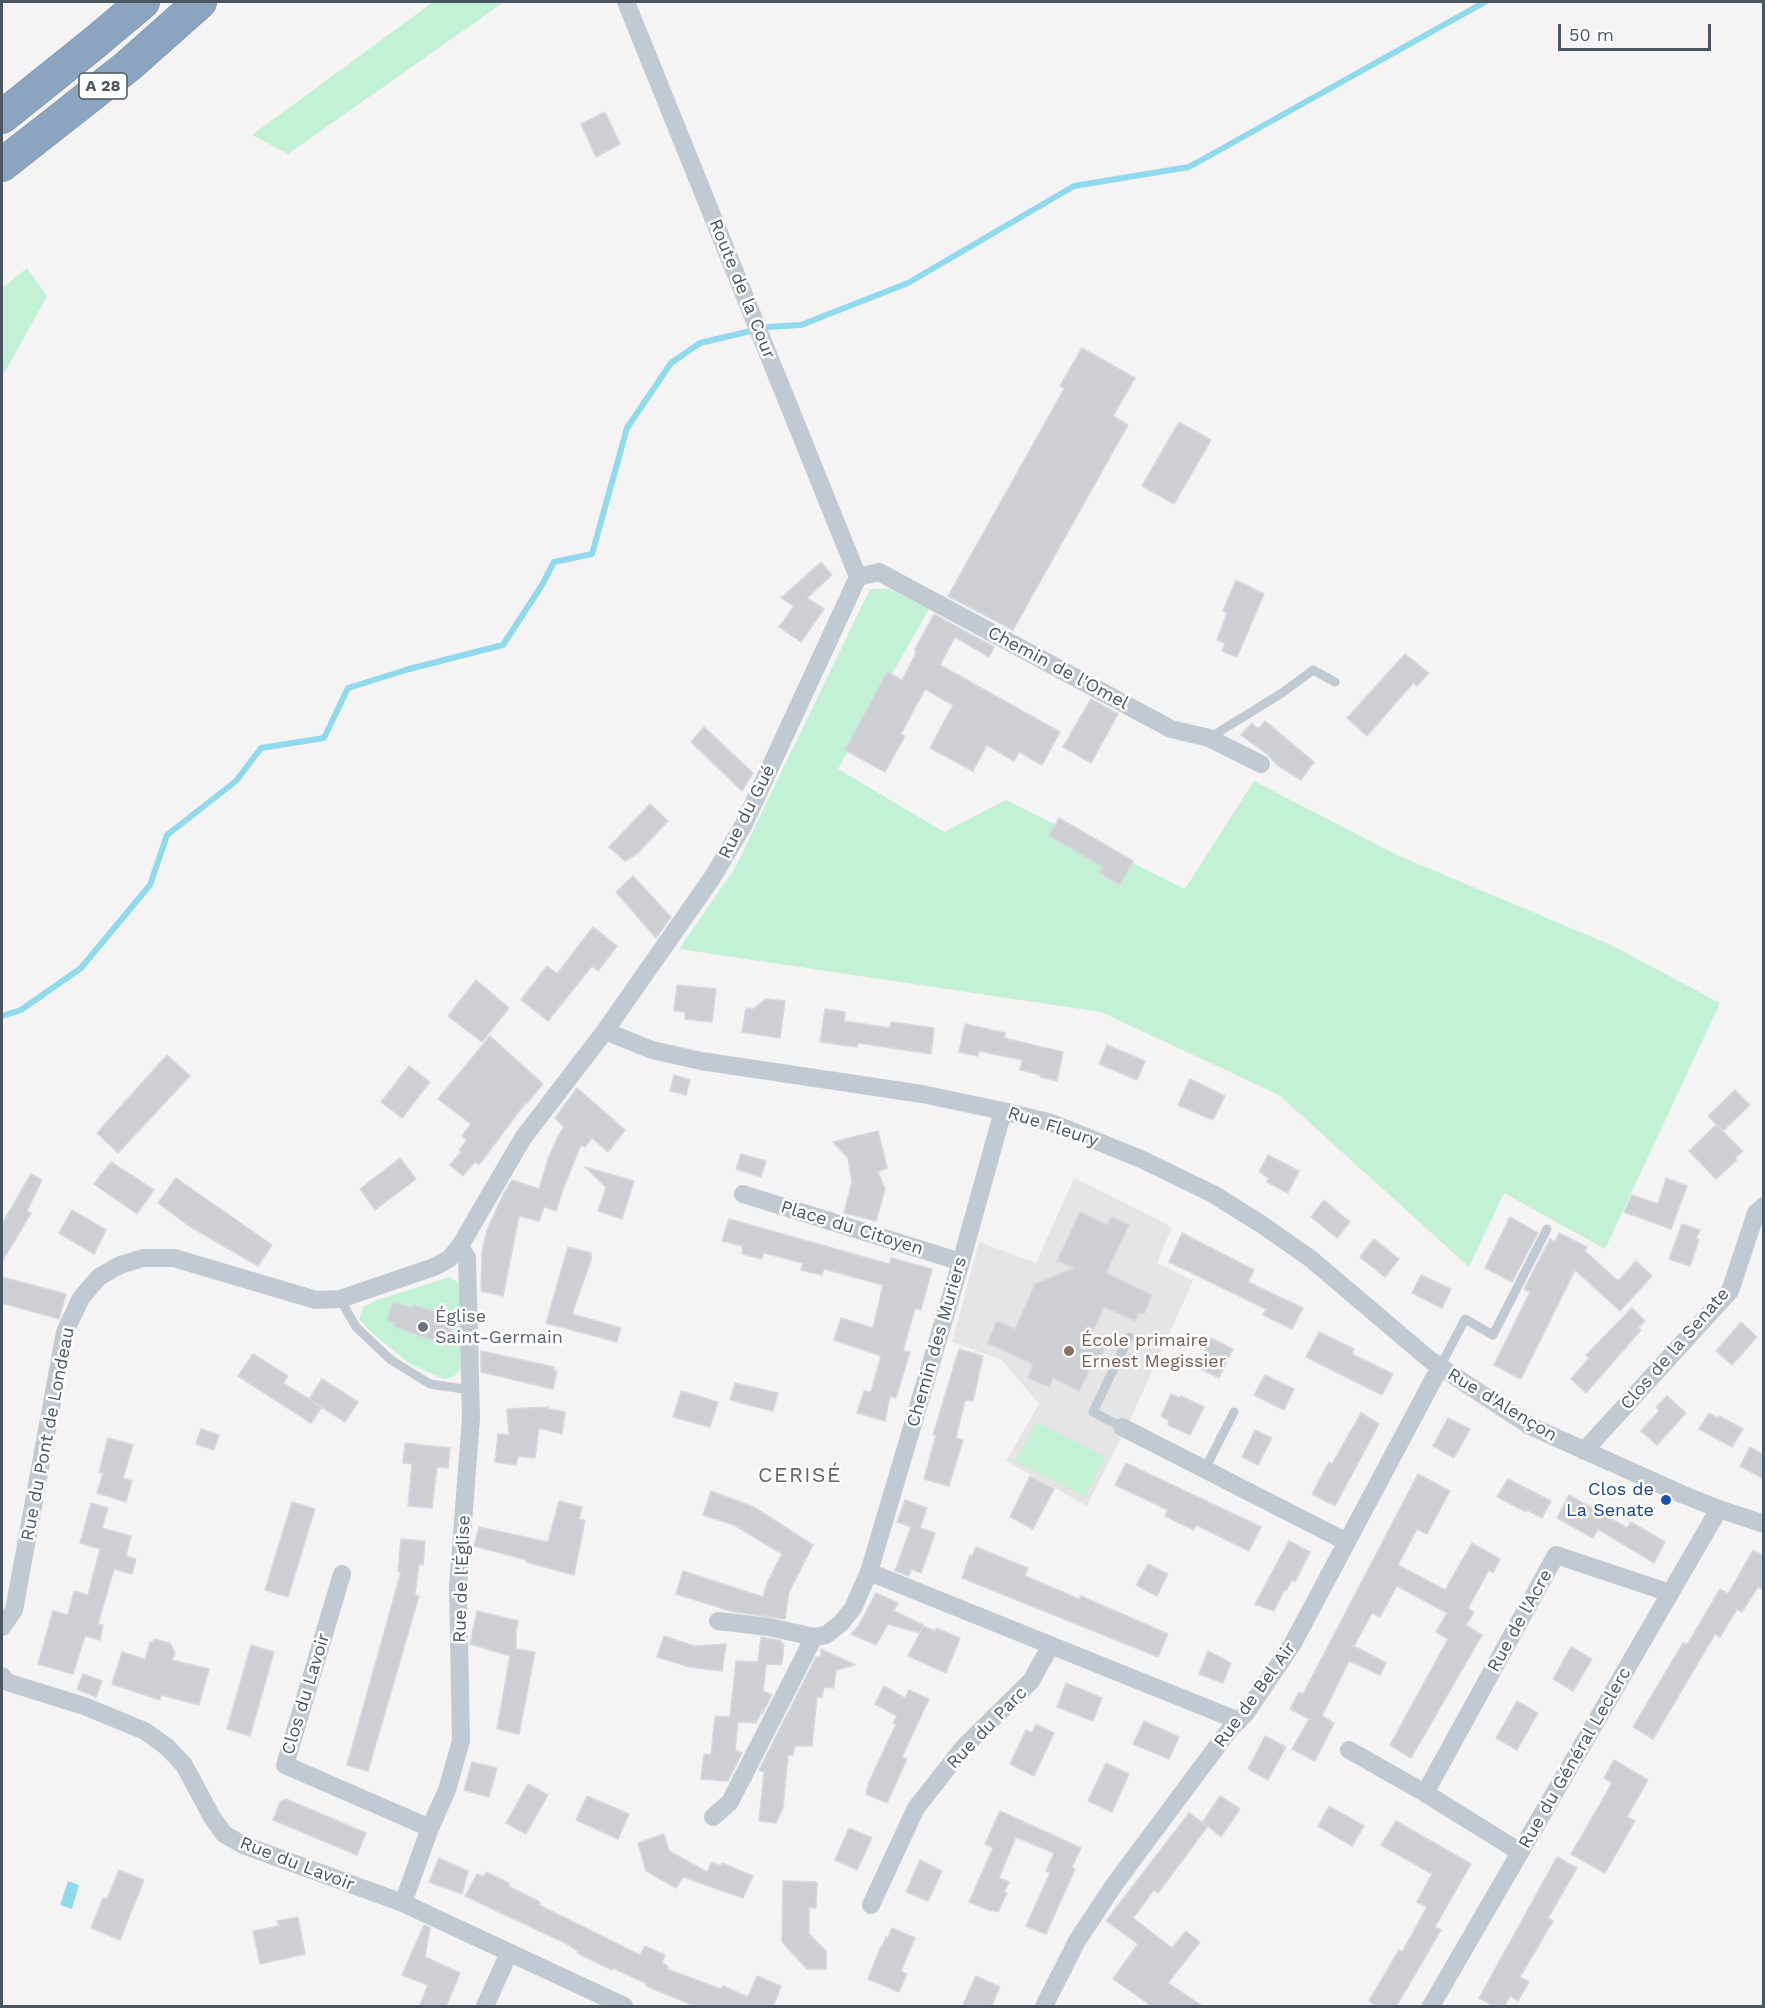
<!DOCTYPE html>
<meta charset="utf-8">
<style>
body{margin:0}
#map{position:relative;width:1765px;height:2008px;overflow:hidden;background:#f5f3f3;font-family:"Work Sans",sans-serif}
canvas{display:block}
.frame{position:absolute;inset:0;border:3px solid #4a5661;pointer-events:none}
.scale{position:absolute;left:1558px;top:24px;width:153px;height:27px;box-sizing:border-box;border:3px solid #4a5661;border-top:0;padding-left:8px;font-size:18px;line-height:21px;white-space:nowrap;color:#4a5661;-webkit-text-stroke:4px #fff;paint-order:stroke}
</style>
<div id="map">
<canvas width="1765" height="2008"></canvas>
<div class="frame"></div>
<div class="scale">50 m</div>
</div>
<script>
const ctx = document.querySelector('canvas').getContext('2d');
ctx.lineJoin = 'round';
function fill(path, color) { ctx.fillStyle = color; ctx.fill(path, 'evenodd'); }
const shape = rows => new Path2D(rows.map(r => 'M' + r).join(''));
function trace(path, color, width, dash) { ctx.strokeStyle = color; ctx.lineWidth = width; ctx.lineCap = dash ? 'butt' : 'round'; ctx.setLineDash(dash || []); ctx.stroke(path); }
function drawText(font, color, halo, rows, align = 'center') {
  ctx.font = font + ' "Work Sans",sans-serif'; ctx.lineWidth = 5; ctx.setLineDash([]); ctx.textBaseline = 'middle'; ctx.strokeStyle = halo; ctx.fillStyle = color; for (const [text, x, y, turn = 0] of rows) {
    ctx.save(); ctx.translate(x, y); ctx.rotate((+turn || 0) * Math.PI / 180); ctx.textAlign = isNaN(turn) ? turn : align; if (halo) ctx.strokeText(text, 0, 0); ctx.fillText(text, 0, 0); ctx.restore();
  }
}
fill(shape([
 [1074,1178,1172,1227,1157,1263,1193,1281,1130,1420,1087,1506,1006,1461,1039,1404,1002,1360,952,1342,979,1242,1036,1263]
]), '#e6e4e5');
fill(shape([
 [433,2,504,2,288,154,252,135],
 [27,268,47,296,2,377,2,288],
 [870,589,890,589,929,609,838,769,944,832,1006,800,1185,889,1254,781,1397,855,1611,945,1720,1003,1605,1249,1504,1193,1469,1267,1279,1095,1101,1012,679,949,735,868],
 [449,1277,458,1282,461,1324,460,1370,453,1377,443,1379,409,1363,370,1331,359,1319,363,1307,377,1300],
 [1036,1422,1105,1457,1085,1497,1015,1462]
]), '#c3f1d5');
fill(shape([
 [68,1881,79,1885,72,1909,60,1905]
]), '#90daee');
trace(shape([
 [2,1016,21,1010,81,968,150,885,167,835,236,781,261,748,324,738,348,688,409,669,503,645,542,585,554,562,592,554,627,428,671,363,700,343,768,327,801,325,908,283,1074,186,1189,167,1485,2]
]), '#90daee', 6);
const building = shape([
 [605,112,620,144,596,157,581,124,605,112],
 [1082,348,1135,378,1113,416,1128,425,1013,630,948,596,1064,389,1060,386,1082,348],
 [1179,422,1211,440,1174,504,1142,486,1179,422],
 [821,562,832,575,807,598,824,609,801,642,779,627,794,606,781,598,821,562],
 [1236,580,1264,594,1237,657,1222,651,1225,643,1217,640,1227,613,1223,611,1236,580],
 [934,614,994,647,989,657,955,637,940,665,1060,732,1042,765,1019,752,1014,761,987,745,973,771,930,748,953,705,925,689,901,734,905,736,885,772,845,750,887,672,902,680,916,653,915,649,934,614],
 [1405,654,1429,673,1417,686,1413,683,1367,736,1347,718,1405,654],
 [1091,699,1118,714,1091,763,1063,747,1091,699],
 [1265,721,1314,762,1301,780,1277,765,1267,754,1241,735,1252,723,1258,729,1265,721],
 [704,727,753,773,742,791,691,742,704,727],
 [650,804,668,821,637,854,625,861,609,847,650,804],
 [1059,818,1133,861,1120,885,1100,873,1103,867,1049,836,1059,818],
 [633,876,671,917,656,938,616,892,633,876],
 [593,927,617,946,598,971,592,966,548,1021,521,1000,547,966,557,974,593,927],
 [476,980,509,1008,482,1042,448,1016,476,980],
 [677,985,716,989,712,1022,685,1019,685,1012,674,1011,677,985],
 [766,999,785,1001,780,1038,742,1032,746,1008,753,1009,766,999],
 [825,1009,845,1012,844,1021,890,1028,891,1022,934,1028,931,1054,858,1043,857,1047,820,1042,825,1009],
 [965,1024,1005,1033,1004,1038,1063,1052,1057,1081,1040,1077,1041,1075,1020,1070,1022,1060,979,1051,978,1056,959,1052,965,1024],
 [490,1036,543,1084,527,1103,526,1102,479,1165,475,1162,463,1176,450,1165,461,1152,459,1150,467,1140,462,1136,471,1124,438,1099,490,1036],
 [1107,1045,1145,1061,1137,1080,1099,1064,1107,1045],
 [167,1055,190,1076,118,1153,97,1133,167,1055],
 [409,1066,430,1082,402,1118,381,1102,409,1066],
 [674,1075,690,1080,686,1095,670,1091,674,1075],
 [1190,1079,1225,1096,1213,1120,1178,1105,1190,1079],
 [577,1088,625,1130,608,1152,592,1138,585,1147,581,1145,563,1189,556,1211,544,1207,539,1221,519,1216,503,1296,481,1291,482,1252,487,1230,503,1195,512,1180,539,1189,548,1159,558,1136,564,1127,555,1118,577,1088],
 [1735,1090,1750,1105,1723,1131,1708,1116,1735,1090],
 [1716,1125,1743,1151,1735,1158,1737,1160,1716,1179,1689,1151,1716,1125],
 [878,1131,887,1168,878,1172,885,1189,876,1221,844,1213,852,1182,848,1158,833,1142,878,1131],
 [741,1154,766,1161,761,1177,736,1169,741,1154],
 [1268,1155,1299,1171,1288,1193,1267,1182,1269,1178,1259,1172,1268,1155],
 [400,1158,416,1179,375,1210,360,1189,400,1158],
 [111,1162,154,1190,137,1214,94,1184,111,1162],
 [585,1167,634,1181,622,1219,598,1211,606,1187,585,1167],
 [31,1174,42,1180,27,1211,31,1213,2,1262,2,1224,31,1174],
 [176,1178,272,1245,258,1266,189,1226,158,1203,176,1178],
 [1666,1178,1687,1186,1671,1229,1624,1212,1632,1195,1658,1204,1666,1178],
 [1324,1200,1350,1222,1337,1238,1311,1217,1324,1200],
 [72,1210,106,1230,94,1254,59,1233,72,1210],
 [1080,1212,1107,1225,1112,1217,1129,1225,1106,1273,1152,1295,1144,1314,1139,1313,1135,1321,1104,1307,1090,1337,1106,1345,1097,1366,1092,1365,1079,1391,1053,1378,1049,1387,1028,1378,1033,1364,987,1343,997,1321,1015,1329,1035,1284,1074,1268,1057,1261,1080,1212],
 [1510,1217,1538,1233,1512,1282,1485,1268,1510,1217],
 [729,1219,889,1264,891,1258,932,1269,921,1310,915,1308,903,1351,910,1352,896,1398,890,1396,885,1421,857,1413,864,1391,871,1392,881,1356,834,1340,841,1318,873,1328,883,1285,824,1269,822,1275,801,1270,803,1263,764,1253,762,1259,742,1254,743,1246,722,1241,729,1219],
 [1682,1224,1700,1230,1696,1239,1699,1240,1690,1266,1669,1259,1682,1224],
 [1182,1233,1254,1270,1248,1282,1303,1308,1292,1329,1263,1315,1266,1309,1169,1262,1182,1233],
 [1559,1233,1587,1247,1585,1251,1618,1281,1636,1261,1652,1276,1620,1311,1575,1270,1521,1379,1494,1365,1530,1292,1524,1289,1550,1239,1555,1242,1559,1233],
 [1374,1239,1399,1259,1385,1277,1360,1257,1374,1239],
 [568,1247,591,1253,591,1260,572,1314,621,1328,617,1342,546,1323,568,1247],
 [1421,1275,1451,1289,1442,1308,1412,1293,1421,1275],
 [2,1277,66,1294,59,1319,2,1303,2,1277],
 [393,1302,413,1308,414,1305,456,1318,447,1345,394,1327,395,1323,387,1320,393,1302],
 [1632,1308,1645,1321,1638,1328,1641,1330,1586,1393,1571,1379,1589,1358,1586,1355,1632,1308],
 [1741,1322,1757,1337,1732,1365,1716,1351,1741,1322],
 [1319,1332,1354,1349,1352,1354,1393,1374,1382,1395,1306,1357,1319,1332],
 [1211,1338,1233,1349,1219,1378,1197,1367,1211,1338],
 [959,1349,983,1356,973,1401,965,1400,956,1438,963,1440,949,1486,924,1479,936,1435,933,1435,959,1349],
 [481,1351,554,1367,553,1370,557,1371,553,1389,481,1372,481,1351],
 [253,1354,288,1376,283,1383,322,1407,311,1423,238,1376,253,1354],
 [1265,1375,1294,1389,1284,1410,1254,1395,1265,1375],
 [322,1379,358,1402,345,1422,309,1399,322,1379],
 [735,1383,778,1393,773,1411,730,1400,735,1383],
 [681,1391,718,1402,710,1427,673,1417,681,1391],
 [1171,1394,1180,1398,1181,1396,1204,1407,1190,1435,1168,1425,1169,1420,1161,1416,1171,1394],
 [1667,1396,1686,1413,1657,1445,1641,1431,1659,1411,1656,1407,1667,1396],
 [549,1407,548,1409,565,1412,562,1434,539,1428,535,1458,518,1456,516,1465,495,1462,498,1434,509,1435,507,1409,549,1407],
 [1361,1413,1379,1424,1335,1506,1312,1494,1329,1462,1332,1464,1361,1413],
 [1709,1413,1718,1418,1719,1416,1743,1429,1732,1447,1699,1429,1709,1413],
 [1448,1418,1470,1429,1454,1458,1433,1446,1448,1418],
 [201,1429,219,1435,214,1450,196,1444,201,1429],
 [1255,1430,1272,1438,1258,1465,1242,1457,1255,1430],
 [108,1438,133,1445,123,1478,132,1481,126,1502,97,1493,103,1473,99,1472,108,1438],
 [405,1443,450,1448,448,1468,437,1467,432,1508,408,1506,412,1464,403,1463,405,1443],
 [1750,1447,1764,1455,1764,1479,1740,1466,1750,1447],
 [1126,1463,1261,1527,1249,1551,1196,1525,1194,1530,1165,1516,1168,1510,1115,1485,1126,1463],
 [1418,1474,1450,1491,1427,1534,1417,1529,1398,1565,1445,1590,1472,1543,1500,1559,1493,1573,1489,1570,1468,1608,1474,1612,1466,1625,1482,1635,1411,1758,1390,1745,1448,1639,1436,1632,1447,1613,1397,1586,1380,1617,1372,1613,1354,1646,1386,1663,1380,1675,1349,1661,1322,1716,1334,1723,1315,1761,1292,1749,1309,1719,1290,1709,1299,1692,1303,1694,1418,1474],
 [1030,1476,1054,1489,1033,1529,1010,1517,1030,1476],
 [1508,1479,1551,1501,1542,1518,1527,1510,1526,1512,1497,1497,1508,1479],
 [711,1491,754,1507,813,1545,789,1592,785,1619,734,1612,676,1594,683,1571,763,1597,767,1583,782,1554,734,1525,703,1515,711,1491],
 [1569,1495,1627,1528,1631,1522,1665,1542,1654,1563,1598,1529,1593,1538,1557,1518,1569,1495],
 [905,1500,927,1508,920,1528,935,1533,921,1573,911,1569,909,1576,895,1571,911,1527,897,1522,905,1500],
 [559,1501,582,1507,579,1519,585,1521,574,1575,526,1562,527,1560,474,1546,479,1527,548,1542,559,1501],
 [292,1502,315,1509,288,1597,265,1590,292,1502],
 [91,1503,108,1508,102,1528,131,1536,126,1556,136,1559,132,1574,114,1569,98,1624,103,1625,100,1640,85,1636,73,1674,38,1664,53,1611,68,1615,74,1591,88,1595,100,1549,80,1543,91,1503],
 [401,1539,425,1541,423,1565,419,1564,415,1595,419,1596,368,1771,347,1765,401,1572,398,1572,401,1539],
 [1289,1541,1310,1552,1295,1582,1292,1580,1286,1591,1284,1590,1274,1611,1255,1604,1289,1541],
 [976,1547,1028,1568,1025,1576,1079,1599,1081,1596,1168,1634,1158,1657,962,1578,970,1555,972,1556,976,1547],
 [1753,1550,1764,1556,1764,1590,1758,1587,1742,1612,1737,1609,1720,1637,1715,1634,1653,1739,1633,1727,1683,1643,1687,1645,1720,1589,1728,1594,1753,1550],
 [1148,1564,1168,1574,1157,1596,1136,1585,1148,1564],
 [876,1593,898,1603,894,1611,923,1625,920,1633,923,1626,935,1631,936,1628,960,1638,946,1673,908,1656,920,1633,888,1624,876,1645,851,1634,858,1627,876,1593],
 [477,1611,518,1621,516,1631,516,1649,535,1652,519,1734,497,1729,510,1656,470,1644,477,1611],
 [664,1636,694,1646,726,1644,722,1671,690,1667,657,1657,664,1636],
 [761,1637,781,1641,781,1643,784,1644,782,1665,766,1664,763,1691,772,1695,762,1714,763,1709,756,1723,738,1722,735,1750,742,1753,728,1781,701,1779,704,1754,711,1755,715,1716,730,1717,736,1661,758,1662,761,1637],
 [154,1639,170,1643,175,1652,172,1660,209,1669,199,1705,161,1695,160,1700,112,1684,122,1652,145,1659,150,1642,153,1643,154,1639],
 [251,1645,274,1652,250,1736,227,1729,251,1645],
 [1571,1647,1592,1659,1573,1691,1553,1679,1571,1647],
 [821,1649,855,1665,836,1670,834,1688,824,1687,822,1697,817,1697,812,1746,795,1746,793,1755,788,1755,783,1808,776,1823,759,1821,764,1772,759,1770,816,1657,821,1657,821,1649],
 [1208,1651,1231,1663,1223,1683,1199,1674,1208,1651],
 [83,1674,102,1681,96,1697,77,1689,83,1674],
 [1066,1683,1102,1698,1093,1721,1057,1707,1066,1683],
 [884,1686,905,1698,909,1690,929,1699,902,1757,907,1759,887,1803,866,1794,869,1782,896,1724,893,1723,897,1716,875,1704,884,1686],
 [1517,1701,1538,1713,1517,1750,1496,1738,1517,1701],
 [1144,1721,1179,1737,1169,1759,1133,1744,1144,1721],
 [1036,1724,1054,1733,1034,1776,1010,1764,1026,1730,1032,1733,1036,1724],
 [1265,1736,1286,1747,1268,1780,1248,1769,1265,1736],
 [1614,1760,1648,1780,1627,1817,1635,1821,1605,1873,1571,1854,1612,1783,1604,1778,1614,1760],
 [472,1762,497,1768,489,1797,464,1790,472,1762],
 [1106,1763,1129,1774,1112,1812,1088,1801,1106,1763],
 [528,1784,548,1795,526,1834,506,1823,528,1784],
 [587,1796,629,1814,618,1839,576,1820,587,1796],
 [1220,1796,1240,1809,1221,1837,1208,1826,1158,1893,1154,1890,1133,1918,1172,1948,1186,1931,1200,1942,1168,1983,1204,2007,1153,2007,1113,1979,1138,1944,1106,1921,1189,1813,1205,1824,1202,1823,1220,1796],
 [286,1799,366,1833,357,1855,273,1820,280,1802,286,1799],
 [1329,1806,1364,1826,1352,1846,1318,1826,1329,1806],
 [1000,1811,1081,1848,1072,1867,1075,1869,1046,1934,1026,1926,1050,1873,1046,1871,1054,1853,1016,1837,999,1878,1009,1882,1004,1893,1007,1893,998,1912,992,1910,991,1911,969,1902,993,1848,985,1844,1000,1811],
 [1396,1821,1471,1864,1435,1927,1441,1930,1396,2007,1378,2007,1369,2001,1399,1950,1402,1952,1427,1907,1417,1902,1432,1874,1381,1845,1396,1821],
 [849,1828,872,1838,857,1870,835,1860,849,1828],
 [664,1834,669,1851,707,1872,712,1862,721,1866,722,1863,753,1876,743,1898,683,1877,676,1888,646,1871,638,1843,664,1834],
 [1557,1857,1577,1868,1548,1918,1553,1921,1520,1977,1529,1982,1518,2001,1510,1996,1504,2007,1495,2007,1479,1998,1557,1857],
 [439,1858,468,1871,462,1894,429,1882,439,1858],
 [920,1860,942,1871,928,1901,906,1892,920,1860],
 [119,1870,144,1880,120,1940,91,1928,103,1898,107,1899,119,1870],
 [486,1872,509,1883,508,1886,540,1902,539,1905,640,1955,645,1946,665,1955,662,1963,668,1966,667,1969,721,1989,723,1986,748,1997,757,1976,781,1986,773,2007,697,2007,646,1986,647,1984,613,1968,612,1970,577,1953,578,1951,567,1944,465,1896,477,1874,484,1877,486,1872],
 [783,1881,817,1882,816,1908,809,1907,809,1934,826,1951,826,1969,807,1969,782,1942,783,1881],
 [298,1917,305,1954,260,1964,253,1931,279,1926,277,1921,298,1917],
 [424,1925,430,1928,425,1957,460,1973,446,2007,419,2007,428,1985,402,1975,424,1925],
 [892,1928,915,1938,901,1971,907,1974,899,1992,868,1979,881,1946,882,1947,886,1937,888,1938,892,1928],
 [976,1976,1000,1987,991,2007,962,2007,976,1976]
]);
fill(building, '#cdcfd5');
trace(building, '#d7d9de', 1.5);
const motorway = shape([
 [2,117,93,44,143,2],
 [2,165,128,66,200,2]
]);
trace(motorway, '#7690ad', 34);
trace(shape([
 [1209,738,1282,693,1313,670,1335,682],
 [340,1299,356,1327,391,1360,430,1384,470,1390],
 [1440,1367,1465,1319,1493,1335,1547,1229],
 [1122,1427,1093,1412,1129,1337],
 [1205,1469,1234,1412]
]), '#c1cad2', 9);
trace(shape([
 [626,2,858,577],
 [858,577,879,572,1171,729,1209,738,1261,764],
 [605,1031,652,1050,701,1061,922,1094,1003,1111,1052,1123,1141,1159,1213,1194,1261,1224,1311,1259,1430,1360,1530,1426,1684,1495,1719,1509,1764,1524],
 [743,1194,961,1262],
 [1122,1427,1347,1542],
 [1584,1451,1730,1291,1756,1213,1764,1206],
 [869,1572,1239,1721],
 [342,1574,285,1765,430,1828],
 [718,1621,769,1627,814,1637,826,1635,841,1623,853,1608,869,1572,961,1262,1003,1111],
 [2,1627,14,1610,65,1332,81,1298,99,1277,120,1265,143,1258,174,1258,316,1300,340,1299,434,1267,449,1259,460,1246,523,1138,605,1031,712,878,743,826,858,577],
 [2,1676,7,1682,84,1706,145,1731,167,1747,184,1765,212,1817,224,1834,243,1845,403,1903,624,2006],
 [1349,1750,1425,1793,1520,1852],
 [1425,1793,1556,1555,1670,1593],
 [713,1817,730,1802,814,1637],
 [403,1903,430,1828,447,1790,461,1741,458,1587,471,1418,467,1258,460,1246],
 [871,1905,916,1808,963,1748,1031,1681,1051,1645],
 [485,2006,509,1953],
 [1044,2006,1077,1941,1114,1885,1230,1729,1246,1713,1292,1645,1440,1367],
 [1431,2006,1719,1509]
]), '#c1cad2', 18);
trace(motorway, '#8ba5c1', 33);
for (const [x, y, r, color] of [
 [423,1327,6,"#6b7280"],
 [1069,1351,6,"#8d6e63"],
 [1666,1500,6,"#1a4fb4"]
]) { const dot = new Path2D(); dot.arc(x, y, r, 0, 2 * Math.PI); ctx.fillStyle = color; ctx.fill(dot); trace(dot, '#fff', 2); }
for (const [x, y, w] of [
 [103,86,48]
]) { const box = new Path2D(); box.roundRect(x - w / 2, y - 13, w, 26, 4.5); ctx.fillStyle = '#fff'; ctx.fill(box); trace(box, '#4a5661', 1.5); }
drawText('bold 16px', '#4a5661', null, [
 ["A 28",103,86]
]);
drawText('18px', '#4a5661', '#fff', [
 ["Route de la Cour",742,289,68],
 ["Chemin de l'Omel",1058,668,28],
 ["Rue du Gué",747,812,-63],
 ["Rue Fleury",1053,1127,18],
 ["Place du Citoyen",852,1228,17],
 ["Chemin des Muriers",937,1342,-74],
 ["Clos de la Senate",1675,1349,-49],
 ["Rue d'Alençon",1502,1405,31],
 ["Rue du Pont de Londeau",48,1434,-79],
 ["Rue de l'Église",462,1579,-88],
 ["Rue de l'Acre",1520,1621,-61],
 ["Clos du Lavoir",306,1694,-73],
 ["Rue de Bel Air",1255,1695,-54],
 ["Rue du Parc",987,1728,-46],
 ["Rue du Général Leclerc",1575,1758,-60],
 ["Rue du Lavoir",297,1864,21]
]);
drawText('18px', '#5b616d', '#fff', [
 ["Église",435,1317],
 ["Saint-Germain",435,1338]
], 'left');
drawText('18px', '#785e54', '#fff', [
 ["École primaire",1081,1341],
 ["Ernest Megissier",1081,1362]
], 'left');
drawText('18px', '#164399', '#fff', [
 ["Clos de",1654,1490],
 ["La Senate",1654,1511]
], 'right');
ctx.letterSpacing = '1.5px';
drawText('21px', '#5f6368', '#fff', [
 ["CERISÉ",800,1476]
]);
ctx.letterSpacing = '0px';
</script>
